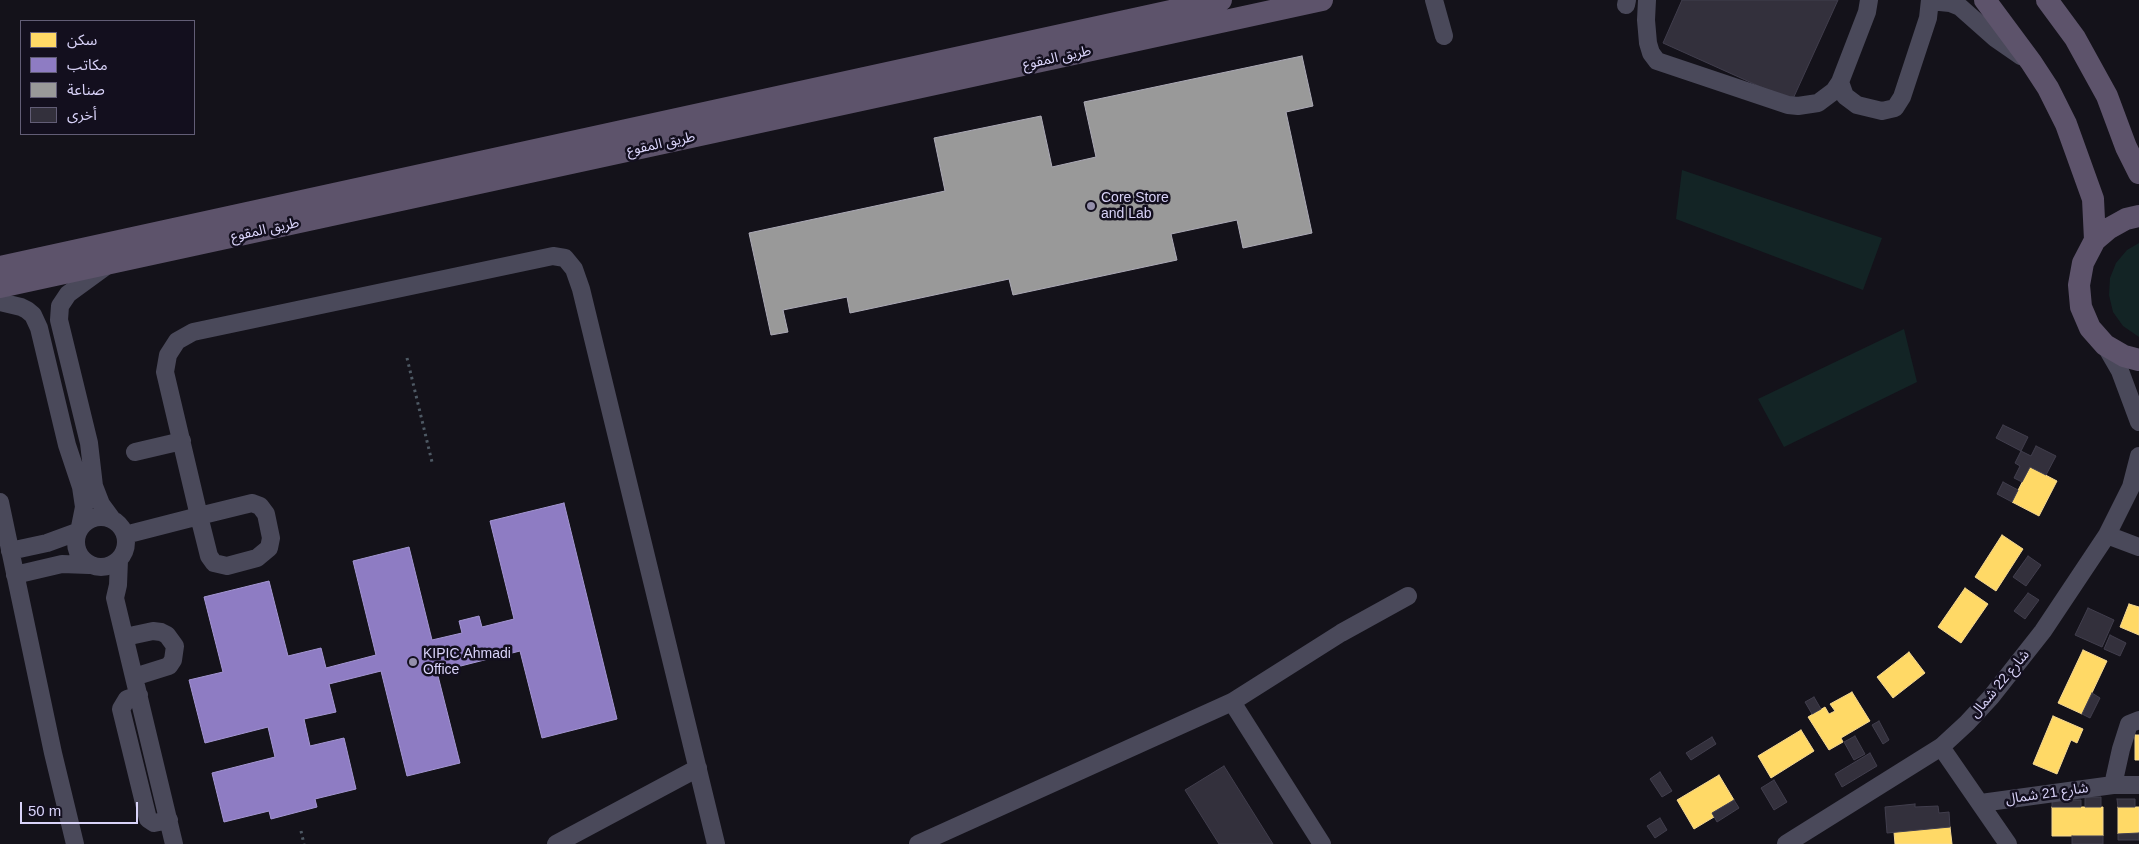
<!DOCTYPE html>
<meta charset="utf-8">
<style>
body{margin:0}
#map{position:relative;width:2139px;height:844px;overflow:hidden;background:#14121a;font-family:Helvetica,"Noto Sans Arabic",sans-serif}
canvas{display:block}
.legend{position:absolute;left:20px;top:20px;width:175px;height:115px;box-sizing:border-box;background:#130f1e;border:1px solid #625d76;margin:0;padding:6px 9px;list-style:none;font-size:15px;color:#d9d3f9}
.legend li{display:flex;align-items:center;gap:10px;height:25px}
.legend b{width:25px;border:1px solid #625d76}
.scale{position:absolute;left:20px;top:802px;width:118px;height:22px;box-sizing:border-box;border:2px solid #d9d3f9;border-top:0;padding-left:6px;font-size:15px;line-height:18px;white-space:nowrap;color:#d9d3f9;-webkit-text-stroke:4px #130f1e;paint-order:stroke}
</style>
<div id="map">
<canvas width="2139" height="844"></canvas>
<ul class="legend">
<li><b style="height:14px;background:#ffd966"></b>سكن</li>
<li><b style="height:14px;background:#8e7cc3"></b>مكاتب</li>
<li><b style="height:14px;background:#999"></b>صناعة</li>
<li><b style="height:14px;background:#33303c"></b>أخرى</li>
</ul>
<div class="scale">50 m</div>
</div>
<script>
const ctx = document.querySelector('canvas').getContext('2d');
ctx.lineJoin = 'round';
function fill(path, color) { ctx.fillStyle = color; ctx.fill(path, 'evenodd'); }
const shape = rows => new Path2D(rows.map(r => 'M' + r).join(''));
function trace(path, color, width, dash) { ctx.strokeStyle = color; ctx.lineWidth = width; ctx.lineCap = dash ? 'butt' : 'round'; ctx.setLineDash(dash || []); ctx.stroke(path); }
function drawText(font, color, halo, rows, align = 'center') {
  ctx.font = font + ' Helvetica,"Noto Sans Arabic",sans-serif'; ctx.lineWidth = 5; ctx.setLineDash([]); ctx.textBaseline = 'middle'; ctx.strokeStyle = halo; ctx.fillStyle = color; for (const [text, x, y, turn = 0] of rows) {
    ctx.save(); ctx.translate(x, y); ctx.rotate((+turn || 0) * Math.PI / 180); ctx.textAlign = isNaN(turn) ? turn : align; if (halo) ctx.strokeText(text, 0, 0); ctx.fillText(text, 0, 0); ctx.restore();
  }
}
fill(shape([
 [1682,170,1882,238,1863,290,1676,219],
 [2139,243,2139,337,2123,326,2113,312,2109,295,2110,278,2116,263,2127,250],
 [1904,329,1917,382,1784,447,1758,399]
]), '#132425');
const homes = shape([
 [2030,467,2057,481,2039,516,2012,502,2030,467],
 [2002,535,2023,549,1996,591,1975,577,2002,535],
 [1965,588,1988,604,1961,643,1938,627,1965,588],
 [2129,604,2139,607,2139,635,2120,627,2129,604],
 [2083,650,2107,661,2082,714,2058,703,2083,650],
 [1909,652,1925,673,1893,698,1877,677,1909,652],
 [1852,692,1870,721,1841,738,1843,742,1829,750,1808,717,1825,707,1829,714,1835,711,1830,704,1852,692],
 [2053,716,2083,729,2077,743,2071,740,2057,774,2033,764,2053,716],
 [1801,730,1814,751,1771,778,1758,756,1801,730],
 [2135,735,2139,735,2139,760,2135,760,2135,735],
 [1719,775,1734,800,1712,813,1714,817,1694,829,1677,800,1719,775],
 [2052,807,2103,807,2103,836,2052,836,2052,807],
 [2118,807,2139,807,2139,833,2118,834,2118,807],
 [1950,827,1952,844,1895,844,1894,832,1950,827]
]);
fill(homes, '#ffd966');
trace(homes, '#f4d792', 1);
const offices = shape([
 [564,503,617,719,542,738,520,651,437,672,460,763,407,776,381,671,329,684,336,712,304,719,310,746,344,738,356,789,315,799,317,807,271,819,269,811,224,822,212,773,275,757,268,727,205,743,189,680,223,672,204,597,269,581,288,656,321,648,326,668,376,655,353,561,409,547,432,640,462,633,459,621,479,616,482,627,514,619,490,521,564,503]
]);
fill(offices, '#8e7cc3');
trace(offices, '#a496d3', 1);
const industry = shape([
 [1302,56,1313,106,1286,112,1312,233,1243,248,1237,220,1171,234,1177,260,1013,295,1009,279,850,313,847,297,783,310,788,332,771,335,749,233,945,191,934,138,1041,116,1052,167,1096,157,1084,102,1302,56]
]);
fill(industry, '#999');
trace(industry, '#acaab6', 1);
const building = shape([
 [1682,0,1838,0,1792,101,1663,43,1682,0],
 [2003,425,2028,437,2021,451,1996,438,2003,425],
 [2036,446,2056,456,2046,475,2030,467,2022,482,2014,478,2020,466,2015,463,2021,451,2031,456,2036,446],
 [2003,482,2018,490,2012,502,1997,494,2003,482],
 [2028,556,2041,565,2026,586,2013,577,2028,556],
 [2028,593,2039,600,2025,619,2014,611,2028,593],
 [2088,608,2114,620,2102,647,2075,635,2088,608],
 [2110,635,2126,643,2120,656,2104,649,2110,635],
 [2092,693,2100,698,2090,718,2082,714,2092,693],
 [1814,697,1821,709,1812,714,1805,702,1814,697],
 [1879,721,1889,740,1883,744,1872,725,1879,721],
 [1855,736,1865,754,1854,760,1844,742,1855,736],
 [1712,737,1716,744,1691,760,1686,753,1712,737],
 [1870,753,1877,766,1842,787,1835,774,1870,753],
 [1224,766,1273,844,1219,844,1185,790,1224,766],
 [1660,772,1672,791,1662,797,1650,779,1660,772],
 [1774,780,1787,802,1774,810,1761,788,1774,780],
 [2085,797,2101,797,2101,807,2085,807,2085,797],
 [2117,799,2135,799,2135,807,2118,807,2117,799],
 [1734,800,1739,808,1717,822,1712,813,1734,800],
 [2052,800,2081,800,2081,807,2052,807,2052,800],
 [1915,804,1915,807,1938,806,1939,813,1949,812,1950,827,1887,833,1885,807,1915,804],
 [1660,818,1667,830,1655,838,1647,826,1660,818],
 [2139,833,2139,840,2118,840,2118,834,2139,833],
 [2072,836,2103,836,2103,844,2072,844,2072,836]
]);
fill(building, '#33303c');
trace(building, '#413e4d', 1);
trace(shape([
 [407,358,432,462],
 [301,831,304,844]
]), '#4e5964', 3, [2.5, 4]);
trace(shape([
 [1434,0,1444,36],
 [1647,0,1646,20,1648,43,1651,53,1657,61,1788,105,1798,106,1818,103,1834,91,1840,82,1867,12,1869,0],
 [1930,1,1950,3,1960,7,1995,38,2021,56],
 [1626,5,1627,0],
 [1840,82,1845,96,1857,105,1882,111,1895,108,1902,97,1928,18,1930,0],
 [105,267,68,294,60,306,59,320,89,443,94,486,101,504,112,519],
 [0,302,21,307,27,310,33,315,39,328,67,445,81,487,84,507,80,527],
 [2105,345,2120,371,2139,422],
 [135,452,182,441],
 [0,502,53,753,75,844],
 [252,503,260,506,266,514,271,538,269,548,257,558,227,566,214,563,209,556,199,516,252,503],
 '76 542a25 25 0 1 1 50 0a25 25 0 1 1-50 0Z',
 [125,535,199,516,165,372,168,355,177,341,193,332,553,256,565,258,574,269,581,289,716,844],
 [2107,535,2139,547],
 [10,551,47,543,77,532],
 [119,560,118,585,115,598,174,844],
 [15,575,62,564,89,565],
 [125,637,153,631,161,632,167,635,175,646,173,660,169,666,134,677],
 [139,695,127,699,121,709,148,819,154,823,169,820],
 [1232,702,1322,844],
 [1941,747,2008,844],
 [2113,785,2139,785],
 [1981,803,2113,785,2121,749,2129,724,2139,720],
 [556,844,698,768],
 [918,844,1232,702,1341,633,1408,596],
 [1786,844,1941,747,1967,723,1991,697,2043,631,2107,535,2131,487,2139,456]
]), '#4a495a', 18);
trace(shape([
 [1985,0,2031,62,2048,88,2066,124,2093,199,2095,240],
 [2047,0,2075,38,2107,96,2126,147,2139,173],
 [2139,216,2126,219,2108,229,2095,240,2083,263,2079,285,2081,307,2090,328,2105,345,2124,356,2139,360],
 [0,267,1221,0],
 [0,287,1322,0]
]), '#5d536b', 22);
for (const [x, y, r, color] of [
 [1091,206,5,"#948fab"],
 [413,662,5,"#948fab"]
]) { const dot = new Path2D(); dot.arc(x, y, r, 0, 2 * Math.PI); ctx.fillStyle = color; ctx.fill(dot); trace(dot, '#130f1e', 2); }
drawText('14px', '#d9d3f9', '#130f1e', [
 ["طريق المقوع",1057,58,-12],
 ["طريق المقوع",661,144,-12],
 ["طريق المقوع",265,230,-12],
 ["شارع 22 شمال",2000,684,-50],
 ["شارع 21 شمال",2047,794,-8]
]);
drawText('14px', '#d9d3f9', '#130f1e', [
 ["Core Store",1101,198],
 ["and Lab",1101,214],
 ["KIPIC Ahmadi",423,654],
 ["Office",423,670]
], 'left');
</script>
